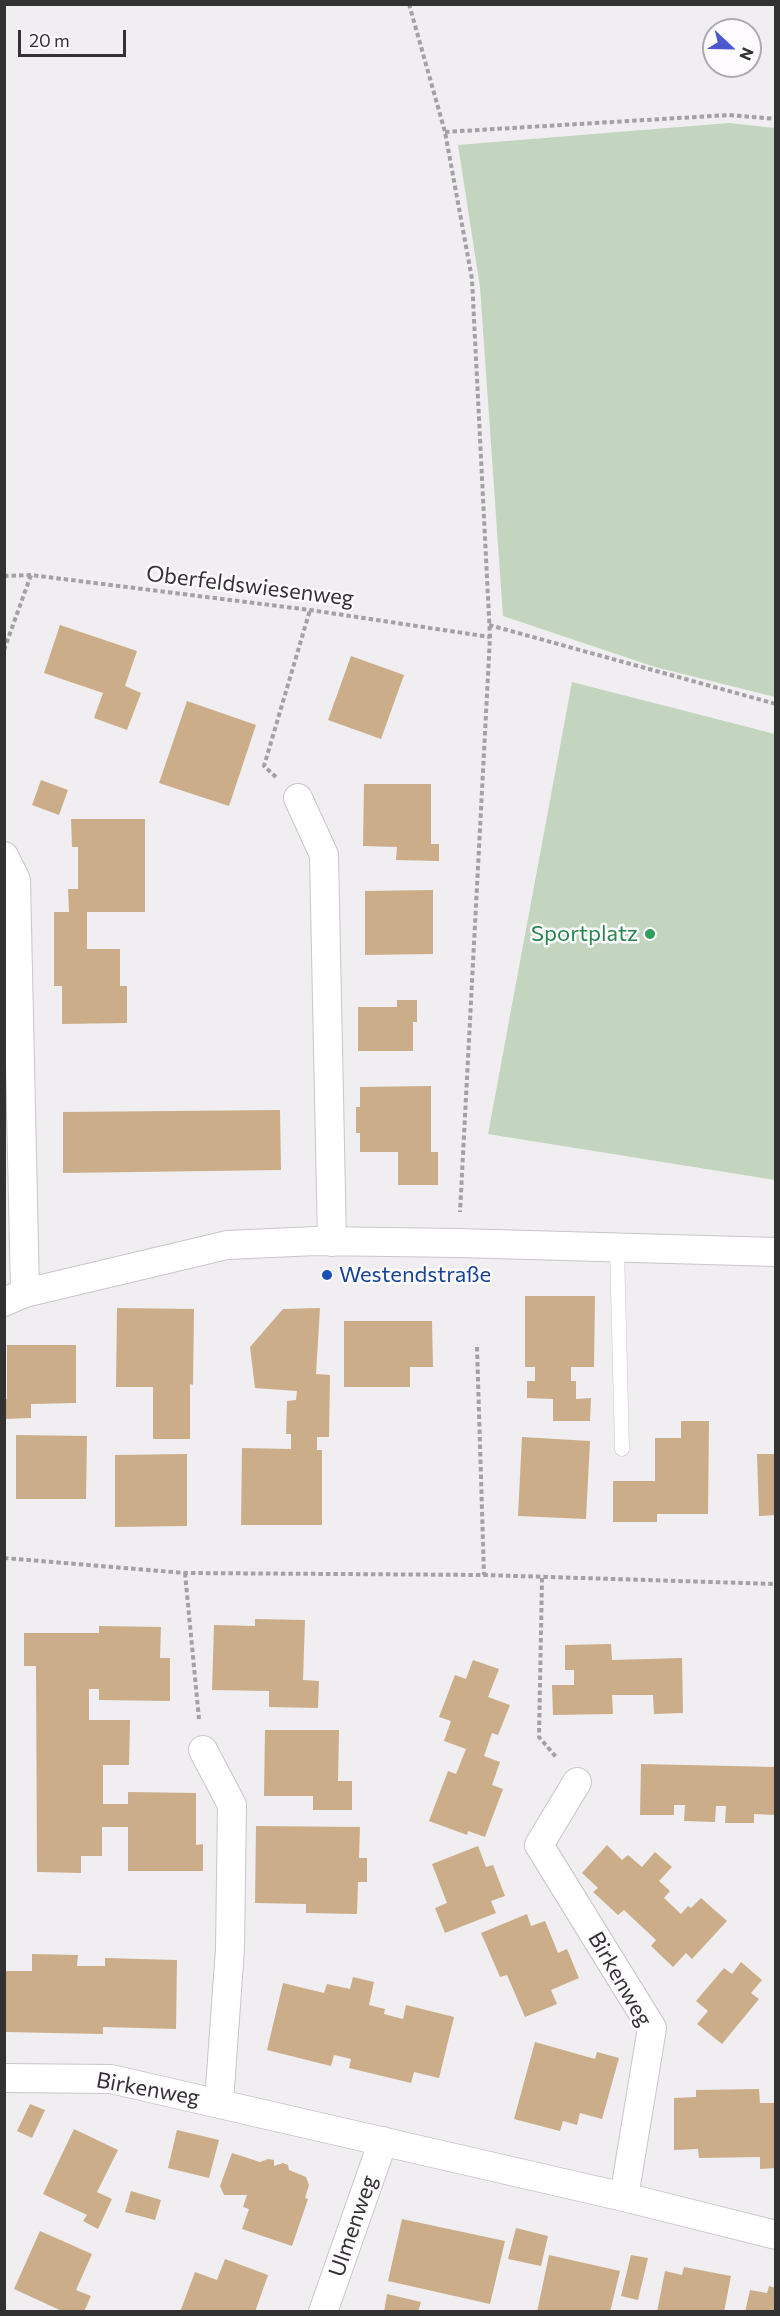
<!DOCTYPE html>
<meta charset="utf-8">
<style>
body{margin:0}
#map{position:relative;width:780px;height:2316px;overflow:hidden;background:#f0eef0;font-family:Commissioner,sans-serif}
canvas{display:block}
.frame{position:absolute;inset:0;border:6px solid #333233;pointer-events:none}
.north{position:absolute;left:702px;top:18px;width:60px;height:60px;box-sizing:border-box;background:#fdfbfd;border:2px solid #acabac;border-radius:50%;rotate:112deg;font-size:16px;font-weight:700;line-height:24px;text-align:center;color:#333233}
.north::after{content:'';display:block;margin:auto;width:21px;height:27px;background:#4c58ce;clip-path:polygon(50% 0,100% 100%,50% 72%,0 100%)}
.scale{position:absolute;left:18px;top:30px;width:108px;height:27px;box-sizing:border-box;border:3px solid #333233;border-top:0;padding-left:8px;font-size:18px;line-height:21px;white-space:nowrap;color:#333233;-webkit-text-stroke:4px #fdfbfd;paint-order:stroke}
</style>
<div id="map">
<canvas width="780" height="2316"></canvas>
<div class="frame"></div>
<div class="north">N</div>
<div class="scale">20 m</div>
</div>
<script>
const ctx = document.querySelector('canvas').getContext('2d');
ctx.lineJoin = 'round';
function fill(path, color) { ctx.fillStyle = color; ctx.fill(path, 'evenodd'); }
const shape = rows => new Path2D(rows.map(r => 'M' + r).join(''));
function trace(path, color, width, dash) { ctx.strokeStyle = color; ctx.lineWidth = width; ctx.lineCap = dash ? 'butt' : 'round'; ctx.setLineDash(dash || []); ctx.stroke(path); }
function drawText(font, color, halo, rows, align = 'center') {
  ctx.font = font + ' Commissioner,sans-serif'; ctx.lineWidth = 5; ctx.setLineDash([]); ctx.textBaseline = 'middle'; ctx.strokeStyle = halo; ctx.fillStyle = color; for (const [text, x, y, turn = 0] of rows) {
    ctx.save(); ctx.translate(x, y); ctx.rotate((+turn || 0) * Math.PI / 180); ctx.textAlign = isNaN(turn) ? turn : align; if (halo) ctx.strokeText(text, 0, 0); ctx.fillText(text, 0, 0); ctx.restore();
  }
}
fill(shape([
 [729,123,775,128,775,697,655,667,503,616,480,287,458,145],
 [572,682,775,734,775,1180,488,1134]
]), '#c3d5be');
fill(shape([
 [60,625,137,651,125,686,141,693,127,730,94,718,103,693,44,673],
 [351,656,404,675,381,739,328,720],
 [187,701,256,725,229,806,159,783],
 [41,780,68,790,59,815,32,805],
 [364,784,431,784,431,844,439,844,439,861,396,860,397,847,363,846],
 [71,819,145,819,145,912,87,912,87,949,120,949,120,986,127,986,127,1023,62,1024,62,986,54,986,54,912,69,912,68,889,78,889,78,847,72,847],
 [433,890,433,954,365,955,365,891],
 [397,1000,417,1000,417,1022,413,1022,413,1051,358,1051,358,1007,397,1007],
 [431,1086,431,1152,438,1152,438,1185,398,1185,398,1152,360,1152,360,1133,356,1133,356,1107,360,1107,360,1087],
 [280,1110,281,1170,63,1173,63,1112],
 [525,1296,595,1296,594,1367,571,1367,571,1381,576,1381,576,1399,591,1398,590,1421,553,1421,553,1399,527,1398,527,1381,535,1381,535,1367,525,1367],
 [117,1308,194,1309,193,1385,190,1384,190,1439,153,1439,153,1387,116,1387],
 [320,1308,316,1374,330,1375,329,1437,317,1437,317,1450,322,1450,322,1525,241,1525,242,1448,291,1449,291,1434,286,1434,287,1401,296,1400,297,1391,255,1388,250,1347,283,1309],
 [344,1321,432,1321,433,1367,410,1367,410,1387,344,1387],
 [7,1345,76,1345,76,1403,31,1404,31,1418,4,1419,4,1399,7,1399],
 [681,1421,709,1421,708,1514,657,1514,657,1522,613,1522,613,1481,655,1481,655,1438,681,1438],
 [16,1435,87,1436,86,1499,16,1499],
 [522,1437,590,1441,586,1519,518,1516],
 [187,1454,187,1526,115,1527,115,1455],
 [757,1454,776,1454,776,1515,759,1516],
 [255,1619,305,1620,303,1680,319,1681,318,1708,269,1707,269,1691,212,1690,214,1625,255,1626],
 [99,1626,161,1627,160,1658,170,1658,170,1701,99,1700,99,1689,89,1689,89,1720,130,1720,129,1765,103,1765,103,1804,128,1804,128,1792,196,1793,196,1845,203,1844,203,1871,128,1871,128,1827,102,1827,102,1856,81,1856,81,1873,37,1872,36,1666,24,1666,24,1633,99,1633],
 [611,1644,612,1660,682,1658,683,1713,654,1714,653,1695,612,1695,613,1714,553,1715,552,1685,574,1685,574,1670,565,1670,565,1645],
 [473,1660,499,1669,488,1697,510,1705,498,1735,492,1733,484,1756,500,1762,492,1785,503,1789,485,1837,468,1831,467,1835,429,1821,448,1771,456,1774,466,1749,444,1741,451,1721,439,1717,455,1675,466,1679],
 [265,1730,339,1730,338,1781,352,1781,352,1810,313,1810,313,1796,264,1796],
 [641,1764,776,1767,775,1815,754,1814,754,1823,725,1823,726,1806,716,1806,715,1822,684,1821,685,1805,674,1805,674,1815,640,1815],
 [256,1826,360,1827,359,1858,367,1858,367,1882,358,1882,357,1914,306,1913,306,1904,255,1903],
 [607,1845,622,1860,628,1855,642,1867,655,1852,672,1867,659,1881,670,1891,664,1898,681,1914,688,1906,691,1908,701,1898,727,1921,692,1959,686,1953,673,1967,651,1946,656,1940,624,1910,618,1915,593,1892,598,1888,582,1873],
 [478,1846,486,1867,493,1865,505,1896,491,1901,496,1913,445,1933,435,1908,447,1903,432,1864],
 [527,1914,531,1926,545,1921,558,1953,567,1949,579,1978,551,1990,557,2004,525,2017,507,1975,500,1977,481,1933],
 [32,1954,78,1955,77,1966,105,1966,105,1958,177,1960,176,2029,103,2027,103,2034,4,2032,4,1971,32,1971],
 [741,1962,762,1980,751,1993,759,1999,722,2044,697,2024,708,2011,696,2001,724,1968,732,1974],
 [353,1977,374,1982,369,2005,385,2009,384,2014,403,2019,406,2005,454,2017,439,2078,414,2072,411,2083,349,2068,351,2059,334,2055,331,2066,267,2050,283,1983,324,1993,327,1984,350,1989],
 [535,2042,595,2059,597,2052,619,2058,602,2119,580,2113,577,2125,563,2121,560,2131,514,2119],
 [759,2089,760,2103,776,2103,776,2168,760,2169,760,2157,699,2158,698,2149,674,2150,674,2098,696,2097,696,2090],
 [30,2104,45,2110,32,2138,17,2131],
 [74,2129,118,2150,97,2192,112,2199,98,2229,83,2221,87,2215,43,2194],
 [177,2130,219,2140,209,2178,168,2168],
 [232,2153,260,2162,268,2159,274,2160,274,2166,283,2163,288,2165,289,2170,306,2177,309,2185,305,2198,308,2199,292,2246,242,2229,249,2209,243,2207,247,2195,224,2195,220,2186],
 [131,2191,161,2200,155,2220,125,2212],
 [402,2219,505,2241,490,2304,388,2281],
 [516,2228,548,2236,541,2266,508,2259],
 [40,2231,92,2254,76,2290,91,2296,84,2312,64,2312,14,2289],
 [549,2255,620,2271,610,2312,537,2312],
 [631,2255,648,2258,638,2300,621,2296],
 [225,2259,268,2275,255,2312,180,2312,195,2272,217,2280],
 [684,2267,731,2276,724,2312,657,2312,665,2271,682,2275],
 [769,2286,776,2288,776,2312,745,2312,750,2290,767,2293],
 [387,2294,421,2302,418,2312,384,2312]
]), '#cbae89');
const lane = shape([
 [617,1248,622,1449]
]);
const street = shape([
 [298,798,324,855,332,1242],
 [4,856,16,880,25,1293],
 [4,1302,25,1293,227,1245,316,1241,459,1243,776,1252],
 [203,1750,232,1805,230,1949,219,2102],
 [577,1782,539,1845,652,2028,624,2197],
 [4,2078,111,2079,624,2197,776,2235],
 [323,2312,383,2141]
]);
trace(lane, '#c8c6c8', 15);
trace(street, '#c8c6c8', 30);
trace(shape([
 [409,4,445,132,472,279,490,637,460,1212],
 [445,132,729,115,776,119],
 [4,576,31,575,310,610,490,637],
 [489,625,776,704],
 [4,650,31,575],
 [276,777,264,766,310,610],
 [477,1347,484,1575],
 [4,1558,185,1573,484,1575,776,1584],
 [185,1573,199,1719],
 [542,1578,539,1737,556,1757]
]), '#a3a1a3', 4, [4.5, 3]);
trace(lane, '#fff', 14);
trace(street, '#fff', 28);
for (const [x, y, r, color] of [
 [650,934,6,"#2e9e5b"],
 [327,1275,6,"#1a4fb4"]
]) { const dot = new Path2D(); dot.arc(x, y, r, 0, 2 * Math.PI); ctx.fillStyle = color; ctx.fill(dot); trace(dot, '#fdfbfd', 2); }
drawText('22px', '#333233', '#fdfbfd', [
 ["Oberfeldswiesenweg",250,586,7],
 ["Birkenweg",620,1979,60],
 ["Birkenweg",148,2089,10],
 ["Ulmenweg",353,2226,-71]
]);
drawText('22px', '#27864d', '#fdfbfd', [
 ["Sportplatz",638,934]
], 'right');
drawText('22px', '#164399', '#fdfbfd', [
 ["Westendstraße",339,1275]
], 'left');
</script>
